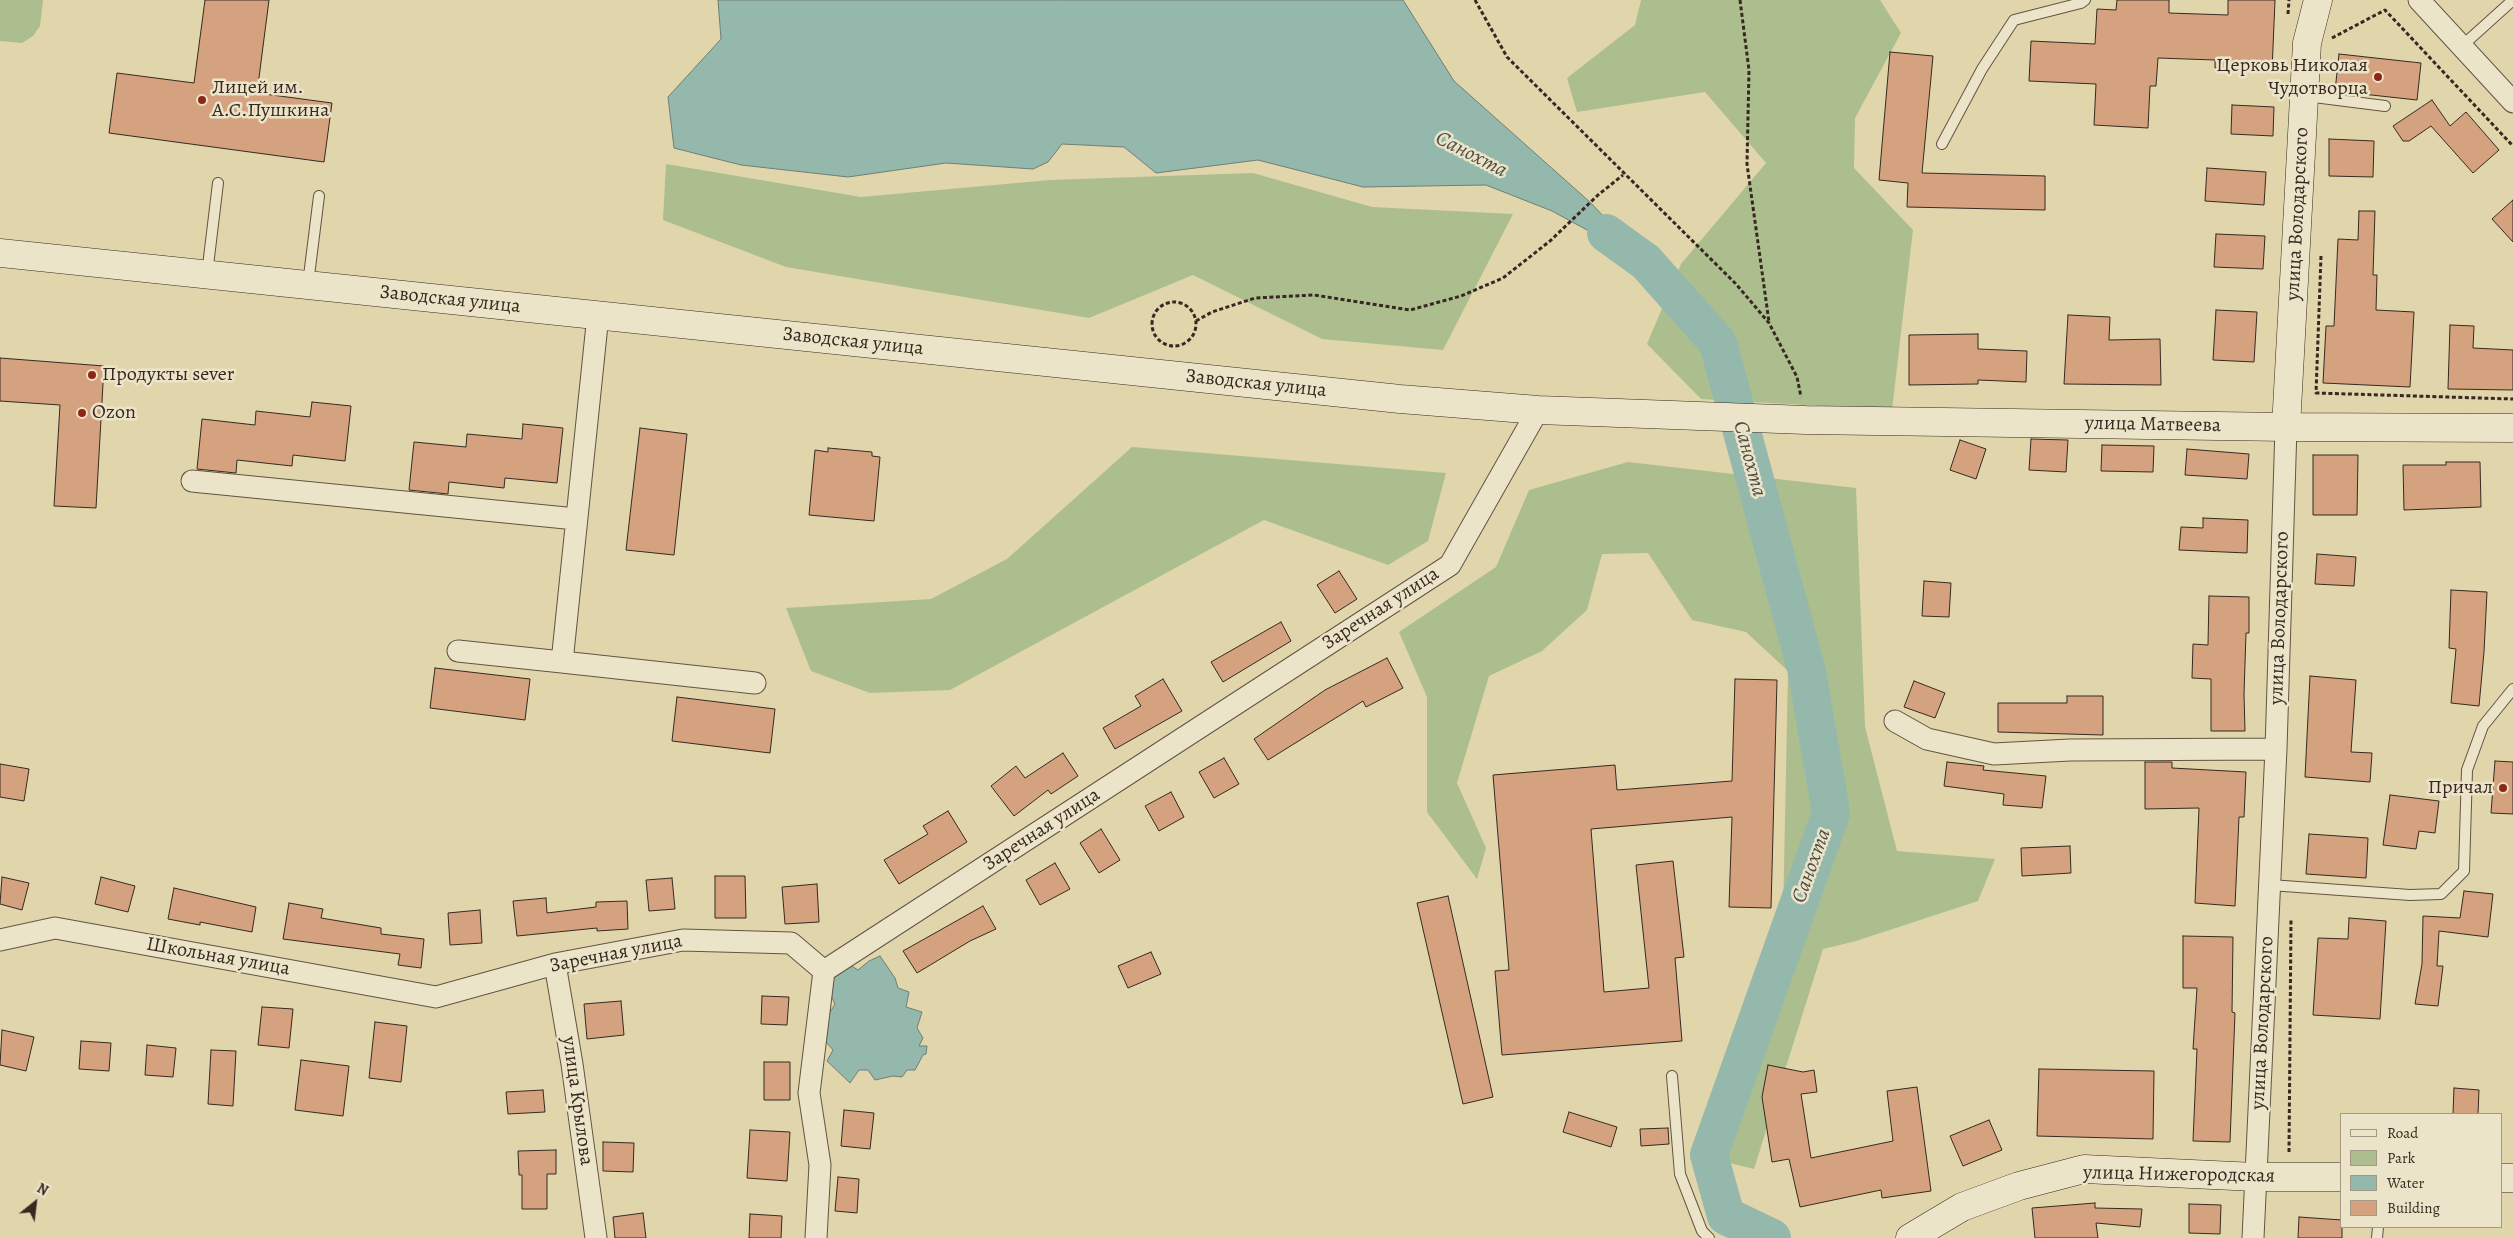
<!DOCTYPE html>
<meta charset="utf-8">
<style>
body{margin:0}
#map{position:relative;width:2513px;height:1238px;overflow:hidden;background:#e1d5ac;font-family:Alegreya,serif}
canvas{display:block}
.legend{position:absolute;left:2340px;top:1113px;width:162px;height:115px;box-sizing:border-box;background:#ece4c9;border:1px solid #a49986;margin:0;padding:6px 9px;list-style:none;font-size:15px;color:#372921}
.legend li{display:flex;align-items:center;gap:10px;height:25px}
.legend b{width:25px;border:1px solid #a49986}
.north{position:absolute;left:10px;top:1178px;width:50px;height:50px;-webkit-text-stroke:4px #ece4c9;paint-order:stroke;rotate:29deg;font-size:14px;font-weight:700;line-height:20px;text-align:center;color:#372921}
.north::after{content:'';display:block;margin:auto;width:18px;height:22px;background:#372921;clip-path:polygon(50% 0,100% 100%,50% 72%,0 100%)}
</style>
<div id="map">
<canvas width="2513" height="1238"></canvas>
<ul class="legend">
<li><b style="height:6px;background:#ece4c9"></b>Road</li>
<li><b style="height:14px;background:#acbe8e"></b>Park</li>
<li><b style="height:14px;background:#94b8ab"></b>Water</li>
<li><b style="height:14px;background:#d4a27f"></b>Building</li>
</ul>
<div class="north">N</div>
</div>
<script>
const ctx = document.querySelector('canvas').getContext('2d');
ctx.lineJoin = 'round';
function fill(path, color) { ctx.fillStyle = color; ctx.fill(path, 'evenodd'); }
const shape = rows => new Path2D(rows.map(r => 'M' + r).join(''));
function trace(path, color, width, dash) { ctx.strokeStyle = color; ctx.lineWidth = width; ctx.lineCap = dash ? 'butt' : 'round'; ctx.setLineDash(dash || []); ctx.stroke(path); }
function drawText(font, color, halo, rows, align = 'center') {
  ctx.font = font + ' Alegreya,serif'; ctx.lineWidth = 5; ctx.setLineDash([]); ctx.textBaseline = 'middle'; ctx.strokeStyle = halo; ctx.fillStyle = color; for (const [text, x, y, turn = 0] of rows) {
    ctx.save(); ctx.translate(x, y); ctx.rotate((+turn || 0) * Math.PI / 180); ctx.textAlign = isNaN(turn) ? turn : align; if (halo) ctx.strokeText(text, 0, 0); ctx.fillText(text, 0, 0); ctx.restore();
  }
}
fill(shape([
 [0,0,43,0,40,26,33,36,22,43,0,41],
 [1641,0,1880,0,1901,33,1855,118,1854,168,1913,230,1892,410,1701,399,1647,344,1681,264,1766,163,1705,92,1577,112,1567,78,1635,25],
 [666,164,861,197,1050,180,1253,173,1372,207,1513,214,1443,350,1322,339,1193,275,1089,318,786,267,663,220],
 [1132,447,1446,473,1428,541,1388,565,1264,520,950,690,870,693,811,671,786,608,931,599,1007,559],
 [1628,462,1856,488,1865,727,1897,851,1995,859,1978,901,1856,941,1823,949,1754,1169,1697,1155,1783,919,1788,671,1746,632,1692,620,1648,553,1602,554,1587,610,1542,651,1489,676,1457,783,1486,848,1477,879,1427,812,1427,697,1399,632,1496,567,1529,490]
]), '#acbe8e');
const water = shape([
 [718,0,1403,0,1454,81,1591,203,1646,262,1552,211,1486,185,1363,187,1258,160,1156,173,1124,147,1062,144,1048,162,1033,169,946,163,848,177,741,165,674,148,668,97,721,39,718,0],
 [880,956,895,978,898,988,909,992,906,1007,922,1012,917,1028,923,1038,919,1046,927,1046,926,1054,923,1055,915,1070,907,1070,902,1077,893,1076,875,1080,868,1070,859,1070,850,1083,827,1061,833,1050,825,1041,829,1014,835,1004,830,993,830,981,838,972,850,965,858,970,869,961,880,956]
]);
fill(water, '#94b8ab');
trace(water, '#6f7f74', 1);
trace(shape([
 [1606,233,1646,262,1718,343,1807,672,1831,813,1709,1155,1726,1216,1772,1238]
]), '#94b8ab', 38);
const building = shape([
 [205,0,269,0,257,93,332,103,324,162,109,133,117,73,194,83,205,0],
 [2117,0,2169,0,2169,13,2228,15,2228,0,2275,0,2272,71,2215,68,2215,60,2158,58,2156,86,2150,86,2148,128,2094,125,2096,84,2029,81,2031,41,2095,44,2097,9,2116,10,2117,0],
 [1890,52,1933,56,1922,173,2045,176,2045,210,1907,207,1908,183,1879,180,1890,52],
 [2339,54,2421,63,2417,100,2335,91,2339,54],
 [2432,100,2450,126,2466,112,2499,150,2473,173,2431,126,2409,141,2403,141,2393,126,2432,100],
 [2232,105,2274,107,2273,136,2231,134,2232,105],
 [2329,139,2374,141,2373,177,2329,176,2329,139],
 [2207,168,2266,172,2264,205,2205,201,2207,168],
 [2513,200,2513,242,2492,219,2513,200],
 [2359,211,2375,211,2373,275,2377,275,2376,310,2414,312,2410,387,2323,383,2326,326,2334,326,2338,239,2358,240,2359,211],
 [2216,234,2265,236,2263,269,2214,267,2216,234],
 [2216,310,2257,312,2254,362,2213,360,2216,310],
 [2068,315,2110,317,2109,340,2160,339,2161,385,2064,384,2068,315],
 [2450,325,2474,326,2473,348,2513,350,2513,390,2448,389,2450,325],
 [1978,334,1978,349,2027,351,2026,382,1978,380,1978,384,1909,385,1909,335,1978,334],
 [0,358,104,366,96,508,54,506,60,405,0,401,0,358],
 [312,402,351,406,345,461,293,455,292,466,237,460,236,473,197,469,202,419,255,425,256,411,310,417,312,402],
 [523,424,563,428,557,483,505,478,504,488,449,482,448,494,409,490,414,442,466,447,467,434,522,439,523,424],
 [640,428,687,434,674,555,626,550,640,428],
 [2031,439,2068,440,2066,472,2029,470,2031,439],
 [1960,440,1986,449,1976,479,1950,470,1960,440],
 [2102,445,2154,446,2153,472,2101,471,2102,445],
 [828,448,872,452,872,456,880,457,874,521,809,515,815,450,828,452,828,448],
 [2187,449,2249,454,2247,479,2185,475,2187,449],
 [2313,455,2358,455,2357,515,2313,515,2313,455],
 [2446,462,2480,462,2481,507,2404,510,2403,465,2446,465,2446,462],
 [2203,518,2248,520,2247,553,2179,550,2181,527,2203,528,2203,518],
 [2317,554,2356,557,2354,586,2315,584,2317,554],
 [1339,571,1357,599,1335,613,1317,585,1339,571],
 [1924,581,1951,583,1949,617,1922,616,1924,581],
 [2451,590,2487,592,2484,652,2479,706,2451,703,2456,649,2449,648,2451,590],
 [2209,596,2249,597,2249,633,2246,633,2244,694,2245,731,2211,731,2211,679,2192,678,2193,644,2208,645,2209,596],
 [1281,622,1291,641,1223,682,1211,662,1281,622],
 [1387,658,1403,688,1366,707,1363,701,1268,760,1254,739,1325,690,1387,658],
 [435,668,530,679,525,720,430,708,435,668],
 [2310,676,2356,680,2351,752,2372,753,2370,782,2305,777,2310,676],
 [1163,679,1182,711,1115,749,1103,728,1141,706,1135,696,1163,679],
 [1735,679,1777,680,1771,908,1729,907,1732,817,1591,829,1604,992,1649,988,1636,865,1673,861,1684,957,1675,958,1682,1041,1502,1055,1495,971,1509,970,1493,775,1615,765,1617,790,1732,781,1735,679],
 [1914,681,1945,693,1935,718,1904,707,1914,681],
 [2067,696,2103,696,2103,735,1998,732,1998,703,2067,703,2067,696],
 [677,697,775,709,770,753,672,741,677,697],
 [1063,753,1078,776,1051,794,1048,790,1014,816,991,786,1016,766,1025,778,1063,753],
 [1224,758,1239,784,1214,798,1199,772,1224,758],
 [2495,761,2513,762,2513,814,2491,813,2495,761],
 [1947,762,1984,766,1983,770,2046,776,2042,808,2003,805,2004,794,1944,786,1947,762],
 [2145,762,2172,762,2172,768,2246,772,2244,817,2239,817,2235,906,2195,903,2199,808,2145,809,2145,762],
 [0,764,29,769,24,801,0,797,0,764],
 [1171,792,1184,817,1159,831,1145,806,1171,792],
 [2390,795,2439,801,2435,833,2419,831,2416,849,2383,845,2390,795],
 [948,811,967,842,899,884,884,860,928,834,923,826,948,811],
 [1101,829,1120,860,1099,873,1080,843,1101,829],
 [2309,834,2368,838,2366,878,2306,874,2309,834],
 [2070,846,2071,873,2022,876,2021,848,2070,846],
 [1055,863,1070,889,1040,905,1026,880,1055,863],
 [715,876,745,876,746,918,715,918,715,876],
 [2,877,29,883,22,910,0,904,2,877],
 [101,877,135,886,128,912,95,904,101,877],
 [672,878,675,909,649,911,646,880,672,878],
 [817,884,819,922,785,924,782,887,817,884],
 [174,888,256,907,252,932,200,922,200,925,168,919,174,888],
 [2464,891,2493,894,2488,937,2439,931,2437,966,2443,966,2438,1006,2415,1004,2422,964,2423,916,2460,918,2464,891],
 [1448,896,1493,1097,1463,1104,1417,903,1448,896],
 [546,898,547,913,596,907,596,902,627,901,628,929,597,931,597,928,517,936,513,901,546,898],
 [289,903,323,909,321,918,381,928,381,934,424,939,421,968,398,965,400,954,283,939,289,903],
 [983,906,996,929,970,941,917,973,903,951,983,906],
 [480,910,482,943,450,945,448,913,480,910],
 [2349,918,2386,921,2380,1019,2313,1015,2318,938,2348,939,2349,918],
 [2183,936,2233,937,2232,1012,2235,1013,2230,1142,2193,1141,2197,1049,2193,1049,2197,988,2183,988,2183,936],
 [1151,952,1161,974,1128,988,1118,966,1151,952],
 [762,996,789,997,787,1025,761,1024,762,996],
 [621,1001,624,1035,587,1039,584,1004,621,1001],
 [262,1007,293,1009,289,1048,258,1045,262,1007],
 [375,1022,407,1026,401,1082,369,1078,375,1022],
 [2,1030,34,1037,26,1071,0,1065,2,1030],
 [81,1041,111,1043,109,1071,79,1069,81,1041],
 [147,1045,176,1048,173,1077,145,1075,147,1045],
 [211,1050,236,1051,233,1106,208,1104,211,1050],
 [301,1060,349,1066,343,1116,295,1110,301,1060],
 [764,1062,790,1062,790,1100,764,1100,764,1062],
 [1768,1065,1803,1072,1814,1070,1817,1092,1801,1094,1811,1158,1893,1141,1887,1091,1917,1087,1931,1191,1882,1198,1881,1190,1800,1207,1789,1159,1772,1162,1762,1097,1768,1065],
 [2039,1069,2154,1071,2153,1139,2037,1136,2039,1069],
 [2454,1088,2479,1090,2478,1114,2453,1114,2454,1088],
 [543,1090,545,1112,508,1114,506,1092,543,1090],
 [844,1110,874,1113,870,1149,841,1146,844,1110],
 [1569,1112,1617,1127,1611,1147,1563,1132,1569,1112],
 [1989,1120,2002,1150,1963,1166,1950,1136,1989,1120],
 [1668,1128,1669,1144,1641,1146,1640,1129,1668,1128],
 [750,1130,790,1132,787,1181,747,1178,750,1130],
 [603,1142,634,1143,633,1172,603,1171,603,1142],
 [556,1150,556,1174,547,1174,547,1209,522,1209,522,1175,519,1175,518,1151,556,1150],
 [838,1177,859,1179,857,1213,835,1211,838,1177],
 [2095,1203,2095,1208,2142,1209,2140,1227,2096,1223,2098,1238,2035,1238,2032,1208,2095,1203],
 [2189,1204,2221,1205,2220,1234,2189,1233,2189,1204],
 [643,1213,646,1238,615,1238,613,1217,643,1213],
 [750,1214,782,1216,781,1238,749,1238,750,1214],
 [2299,1217,2342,1220,2342,1238,2298,1238,2299,1217]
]);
fill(building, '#d4a27f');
trace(building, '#372921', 1);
const lane = shape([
 [2462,46,2513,0],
 [2306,96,2385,106],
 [1942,144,1982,69,2014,20,2081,3,2085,0],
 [207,274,218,183],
 [308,284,319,196],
 [2270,885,2410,895,2441,894,2464,871,2467,770,2483,726,2513,689],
 [1672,1076,1680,1174,1702,1231,1709,1238],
 [2377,1238,2378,1227]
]);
const street = shape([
 [2419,0,2513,102],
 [598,315,562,662,755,683],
 [192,481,576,519],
 [458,651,562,662],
 [1895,721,1927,739,1994,754,2070,750,2276,749],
 [0,940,55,928,436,997,555,964,683,940,791,943,824,971],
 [555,964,572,1064,596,1238],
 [824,971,1450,565,1538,410],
 [816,1238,820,1165,809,1093,824,971],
 [2253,1238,2276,749,2286,427]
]);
const secondary = shape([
 [0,253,1400,399,1538,410,1806,420,2286,427,2513,428],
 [2286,427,2307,43,2318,0],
 [2502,1178,2513,1178],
 [1910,1238,1962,1207,2019,1186,2084,1169,2256,1177,2342,1177]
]);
trace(lane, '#625444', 12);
trace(street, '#625444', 23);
trace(secondary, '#372921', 29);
trace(shape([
 [1475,0,1507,57,1736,284,1769,323,1797,377,1801,397],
 [1740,0,1749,70,1747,164,1769,322],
 [2288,14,2289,0],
 [2332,38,2385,10,2513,146],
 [2321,256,2316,393,2513,399],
 '1152 324a22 22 0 1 1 44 0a22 22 0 1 1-44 0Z',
 [1196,321,1212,312,1255,298,1314,295,1410,310,1461,296,1503,278,1550,241,1598,195,1623,175],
 [2289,1152,2291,919]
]), '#372921', 3, [4, 2.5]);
trace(lane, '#ece4c9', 10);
trace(street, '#ece4c9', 21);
trace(secondary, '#ece4c9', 28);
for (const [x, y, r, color] of [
 [2378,77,5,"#8f2418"],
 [202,100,5,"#8f2418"],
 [92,375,5,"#8f2418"],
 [82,413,5,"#8f2418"],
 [2503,788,5,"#8f2418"]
]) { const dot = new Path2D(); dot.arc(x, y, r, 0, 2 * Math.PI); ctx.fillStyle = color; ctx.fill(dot); trace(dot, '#ece4c9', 2); }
drawText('20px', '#372921', '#ece4c9', [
 ["Церковь Николая",2368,66,"right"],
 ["Чудотворца",2368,89,"right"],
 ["Лицей им.",212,88],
 ["А.С.Пушкина",212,111],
 ["Продукты sever",102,375],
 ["Ozon",92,413],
 ["Причал",2493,788,"right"]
], 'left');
drawText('20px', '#372921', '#ece4c9', [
 ["улица Володарского",2298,214,-87],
 ["Заводская улица",450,300,6],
 ["Заводская улица",853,342,6],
 ["Заводская улица",1256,384,6],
 ["улица Матвеева",2153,425,1],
 ["Заречная улица",1381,609,-33],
 ["улица Володарского",2280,618,-88],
 ["Заречная улица",1042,830,-33],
 ["Заречная улица",616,954,-11],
 ["Школьная улица",218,957,10],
 ["улица Володарского",2263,1023,-87],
 ["улица Крылова",577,1101,82],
 ["улица Нижегородская",2179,1175,1]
]);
drawText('italic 21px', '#4e4d44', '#ece4c9', [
 ["Санохта",1471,155,27],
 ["Санохта",1749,459,75],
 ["Санохта",1812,866,-70]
]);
</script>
